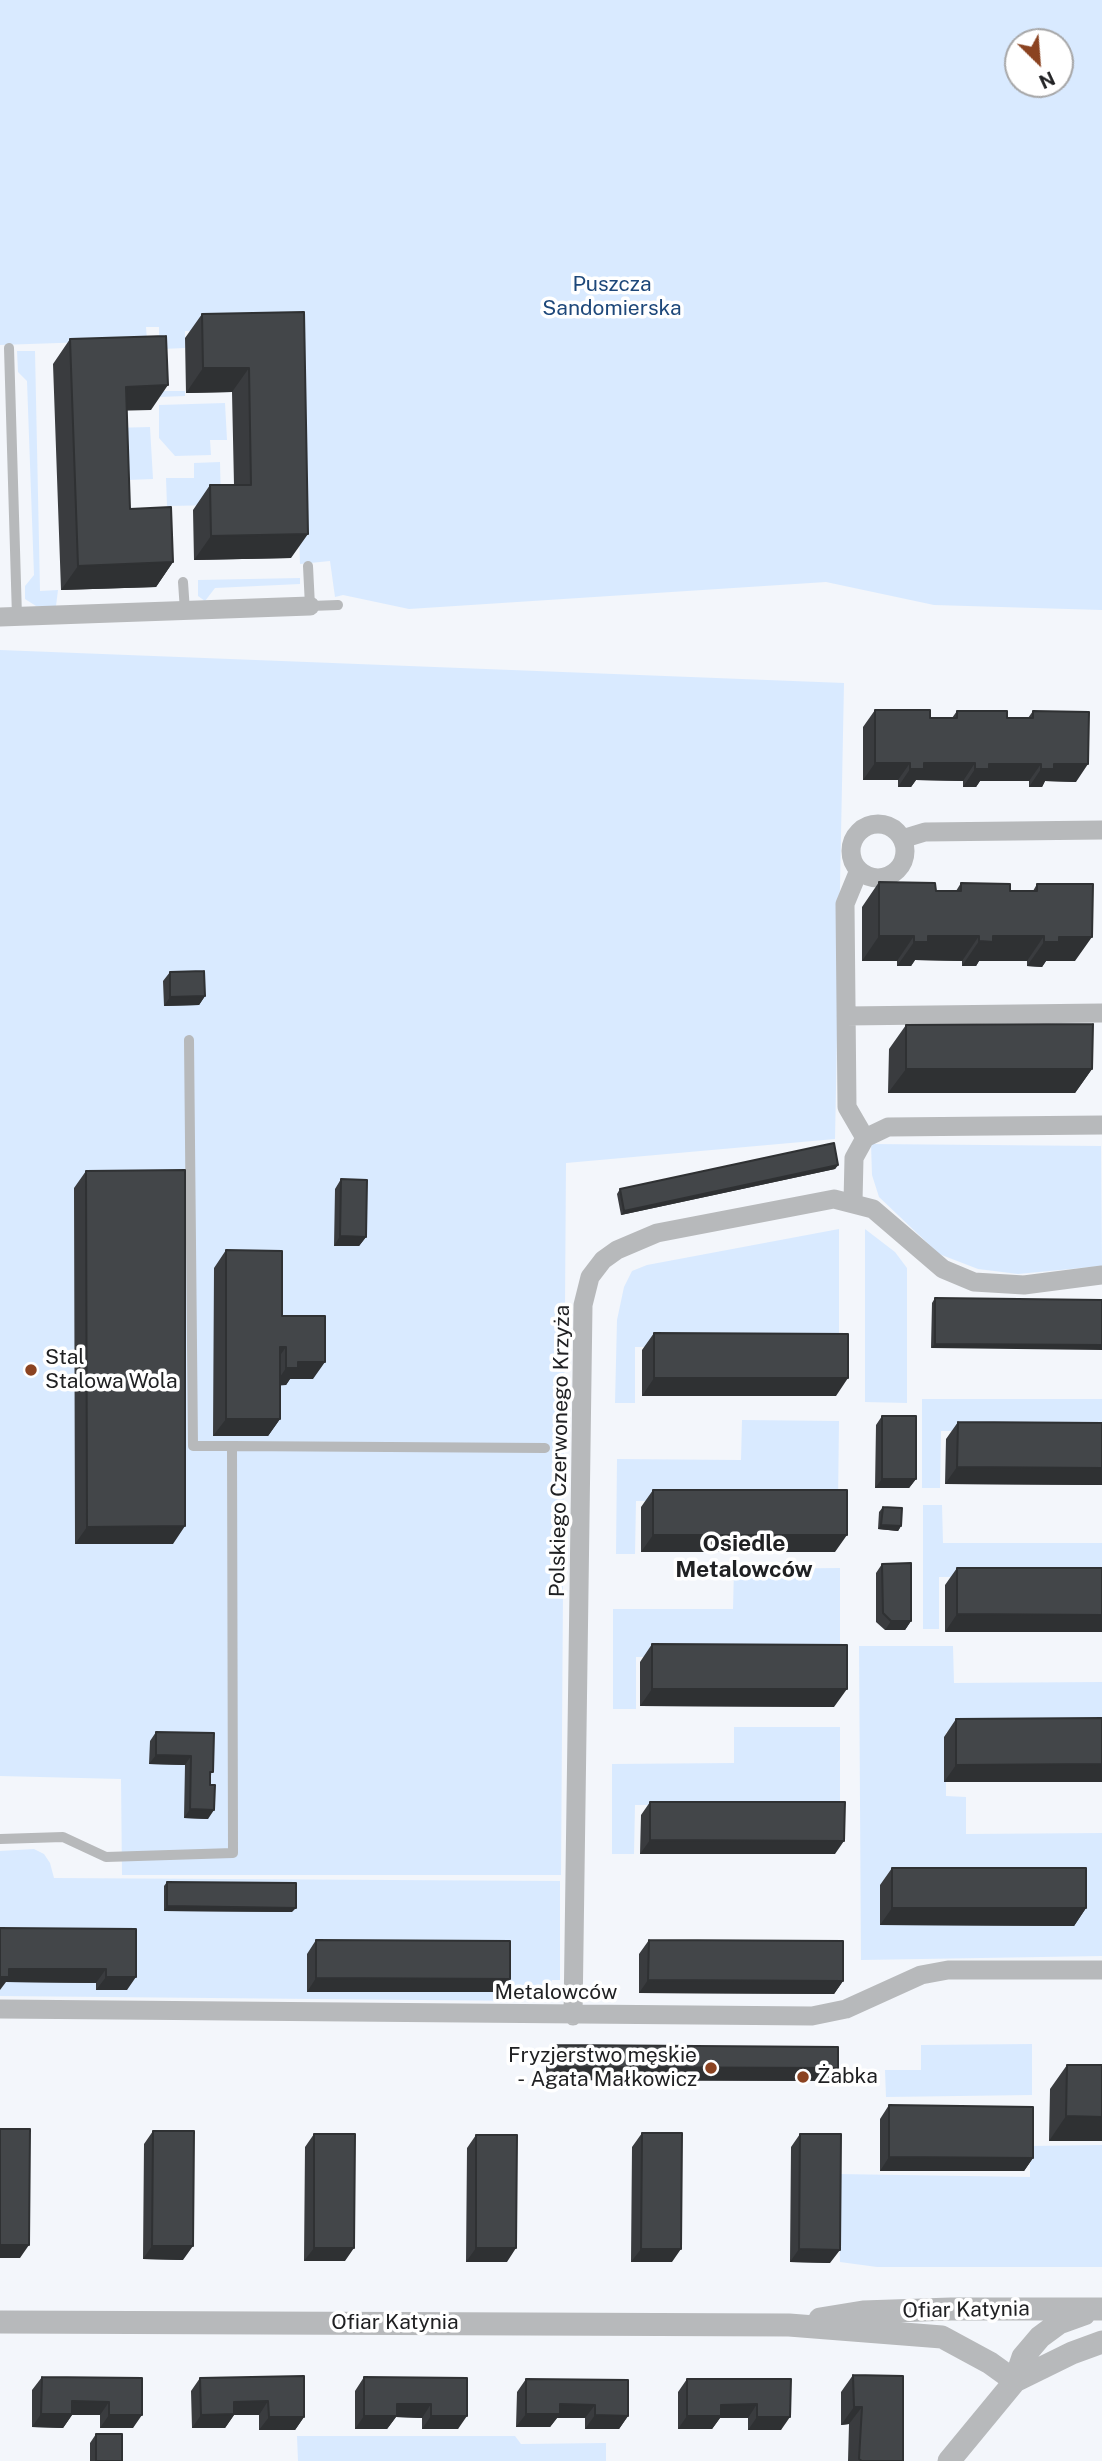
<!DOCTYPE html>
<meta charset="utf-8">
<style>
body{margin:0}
#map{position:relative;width:1102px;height:2461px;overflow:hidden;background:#f3f6fb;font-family:"Public Sans",sans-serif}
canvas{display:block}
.north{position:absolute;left:1004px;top:28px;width:70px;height:70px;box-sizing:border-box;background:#fff;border:2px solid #a6a6a7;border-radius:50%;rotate:155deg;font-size:19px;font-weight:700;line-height:28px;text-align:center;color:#202123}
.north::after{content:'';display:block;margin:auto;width:24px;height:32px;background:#8b4321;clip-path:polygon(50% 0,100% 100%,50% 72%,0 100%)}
</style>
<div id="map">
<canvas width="1102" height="2461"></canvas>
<div class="north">N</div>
</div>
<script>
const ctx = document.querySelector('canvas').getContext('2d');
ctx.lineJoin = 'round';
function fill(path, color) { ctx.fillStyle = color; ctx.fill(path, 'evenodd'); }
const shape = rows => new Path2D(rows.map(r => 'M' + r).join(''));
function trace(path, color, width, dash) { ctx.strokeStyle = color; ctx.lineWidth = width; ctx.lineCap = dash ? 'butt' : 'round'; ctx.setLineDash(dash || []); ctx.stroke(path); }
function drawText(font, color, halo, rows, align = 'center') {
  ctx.font = font + ' "Public Sans",sans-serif'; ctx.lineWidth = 7; ctx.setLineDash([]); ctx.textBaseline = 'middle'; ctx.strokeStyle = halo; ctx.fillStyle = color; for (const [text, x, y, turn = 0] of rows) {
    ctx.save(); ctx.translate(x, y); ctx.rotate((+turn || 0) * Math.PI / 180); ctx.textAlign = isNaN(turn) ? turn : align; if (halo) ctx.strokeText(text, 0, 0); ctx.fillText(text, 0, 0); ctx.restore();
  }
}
fill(shape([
 [0,0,1102,0,1102,610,934,605,826,582,409,609,343,595,335,597,330,561,300,564,293,330,185,331,185,348,162,349,164,391,185,391,185,396,159,397,159,327,146,327,147,340,0,345],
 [1018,42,1060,42,1060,84,1018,84],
 [17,351,35,351,40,591,58,590,56,606,36,606,25,599,25,586,34,575,27,381,18,372],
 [225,403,227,440,210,440,211,455,175,456,159,438,159,405],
 [150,427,153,479,128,480,112,428],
 [220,462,221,505,167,506,166,478,194,478,194,463],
 [300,578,300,584,215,588,205,601,198,596,198,580],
 [0,650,844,683,835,1139,566,1163,561,1875,122,1875,121,1779,0,1776],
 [871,1144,1101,1146,1102,1266,1018,1274,978,1269,939,1254,879,1197,872,1175],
 [839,1229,839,1346,635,1347,635,1403,615,1403,617,1320,624,1287,632,1271,647,1265],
 [865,1229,895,1252,907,1268,907,1403,865,1402],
 [922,1399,1102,1399,1102,1431,941,1431,940,1488,922,1488],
 [742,1420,839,1421,838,1503,636,1501,635,1554,616,1554,617,1459,741,1460],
 [923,1505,942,1505,943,1543,1102,1543,1102,1576,939,1577,939,1629,923,1629],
 [840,1568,840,1657,636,1657,636,1709,613,1709,613,1609,733,1609,734,1569],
 [859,1646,953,1646,954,1683,1102,1682,1102,1731,946,1732,946,1796,966,1797,966,1834,1102,1833,1102,1956,861,1960],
 [734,1727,840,1727,840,1804,635,1805,634,1854,612,1854,612,1764,734,1763],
 [34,1849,44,1854,50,1863,54,1878,560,1881,560,1980,552,1980,546,1993,538,1998,527,2001,0,1996,0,1851],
 [1032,2044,1032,2095,886,2097,885,2070,921,2070,921,2045],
 [1102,2145,1102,2267,877,2267,840,2262,837,2174,1030,2177,1030,2146],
 [297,2436,515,2436,521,2444,606,2443,606,2461,298,2461]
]), '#d9eaff');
trace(shape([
 [9,348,17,617],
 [308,566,310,606,338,605],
 [183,582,185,611],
 [189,1040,193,1446,232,1446],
 [0,1839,63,1837,106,1857,233,1853,232,1446,545,1448]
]), '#b7b9bb', 10);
trace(shape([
 [0,617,310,606],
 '851 851a27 27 0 1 1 54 0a27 27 0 1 1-54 0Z',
 [902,839,925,832,1102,830],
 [859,870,845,904,847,1107,865,1138],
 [846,1016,1102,1013],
 [853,1202,854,1158,865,1138,888,1127,1102,1125],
 [0,2009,812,2016,846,2009,921,1975,948,1970,1102,1970],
 [573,2016,583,1305,590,1277,603,1260,617,1250,657,1233,834,1199,873,1209,943,1269,974,1282,1024,1285,1102,1275]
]), '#b7b9bb', 19);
trace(shape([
 [820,2319,863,2312,951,2309,1102,2309],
 [0,2322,789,2325,942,2337,990,2363,1015,2381],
 [1015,2381,1072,2353,1102,2342],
 [949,2461,1015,2381,1023,2357,1040,2337,1059,2323,1084,2314]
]), '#b7b9bb', 23);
fill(shape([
 [304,312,291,558,194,560,193,510,210,485,234,485,232,392,186,393,185,338,202,314],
 [70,339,151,410,127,410,130,509,173,562,156,587,61,590,53,364],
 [875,710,930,718,952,718,957,711,1007,718,1028,718,1033,711,1076,782,1045,781,1042,787,1029,787,1029,781,980,781,976,787,963,787,963,781,916,780,911,787,898,787,898,780,863,780,863,727],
 [879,882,936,891,956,891,961,883,1010,891,1033,891,1037,884,1075,961,1046,961,1042,967,1027,966,1027,961,979,961,976,966,962,966,962,961,915,960,911,966,897,966,897,961,862,961,862,907],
 [170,972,205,996,199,1005,164,1006,163,981],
 [906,1025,1092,1069,1075,1093,888,1093,889,1049],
 [838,1165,835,1169,621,1215,617,1194,620,1189],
 [86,1171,173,1544,75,1544,74,1188],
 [341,1179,366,1237,359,1246,334,1246,335,1189],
 [226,1250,282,1316,313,1379,290,1379,286,1385,280,1385,280,1419,268,1436,213,1436,214,1268],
 [935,1298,1102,1300,931,1348,932,1303],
 [654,1333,836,1396,642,1396,642,1350],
 [882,1416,916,1479,909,1488,875,1488,876,1425],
 [958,1422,1102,1423,1102,1485,945,1484,946,1439],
 [653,1490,835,1552,641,1552,641,1507],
 [883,1507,901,1526,898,1531,878,1529,879,1512],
 [882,1564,911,1621,905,1630,885,1630,876,1622,876,1573],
 [957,1568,1102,1568,945,1632,945,1585],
 [652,1644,834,1707,640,1706,640,1662],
 [1102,1718,1102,1782,944,1782,944,1737,956,1719],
 [156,1732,214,1733,208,1819,184,1818,185,1765,149,1764,150,1741],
 [650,1802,835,1854,640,1854,641,1815],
 [892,1868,1086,1908,1074,1926,880,1925,880,1885],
 [167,1882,292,1912,164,1911,164,1886],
 [0,1928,136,1929,127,1990,96,1990,96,1983,6,1982],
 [316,1940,501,1992,307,1992,307,1954],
 [649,1940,843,1981,834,1994,639,1993,639,1954],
 [555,2045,838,2068,829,2081,546,2080,546,2059],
 [1067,2065,1102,2141,1049,2141,1050,2089],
 [889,2105,1033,2158,1024,2171,880,2171,880,2119],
 [153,2131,183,2260,143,2259,144,2144],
 [642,2133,672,2262,631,2262,632,2147],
 [314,2134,345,2261,304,2261,305,2147],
 [800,2134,830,2263,790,2262,791,2147],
 [476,2135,507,2262,466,2262,467,2148],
 [853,2375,903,2461,848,2461,849,2424,841,2425,841,2392],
 [304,2376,304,2417,295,2430,259,2430,259,2415,234,2415,225,2428,192,2428,191,2391,200,2378],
 [42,2377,142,2378,133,2428,100,2428,100,2415,72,2415,63,2428,32,2427,32,2390],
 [364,2377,467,2378,458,2429,422,2429,422,2418,396,2417,387,2429,355,2429,355,2391],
 [526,2379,628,2416,619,2429,585,2429,585,2418,557,2418,550,2427,516,2427,517,2392],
 [687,2379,791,2379,781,2430,748,2430,748,2418,720,2418,712,2429,678,2429,678,2392],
 [96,2434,122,2461,90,2461,90,2443]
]), '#3a3c3f');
fill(shape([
 [203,368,249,368,232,392,186,393],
 [168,385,151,410,109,411,126,387],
 [308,534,291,558,194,560,211,536],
 [173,562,156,587,61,590,78,566],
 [875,763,910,763,898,780,863,780],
 [924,763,975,763,963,781,916,780,911,787,898,787,910,769],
 [989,764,1041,764,1029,781,980,781,976,787,963,787,975,769],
 [1054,764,1088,764,1076,782,1045,781,1042,787,1029,787,1041,769],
 [879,936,914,936,897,961,862,961],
 [928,936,979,936,962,961,915,960,911,966,897,966,914,942],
 [993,936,1044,936,1027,961,979,961,976,966,962,966,979,941],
 [1059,937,1092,937,1075,961,1046,961,1042,967,1027,966,1044,942],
 [205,996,199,1005,164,1006,170,997],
 [906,1069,1092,1069,1075,1093,888,1093],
 [838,1165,835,1169,621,1215,624,1211],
 [340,1236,366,1237,359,1246,334,1246],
 [935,1344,1102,1345,1102,1350,931,1348],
 [280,1347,286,1347,274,1364],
 [298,1362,325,1362,313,1379,290,1379,286,1385,274,1386,286,1368],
 [654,1378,848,1378,836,1396,642,1396],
 [226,1419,280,1419,268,1436,213,1436],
 [957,1467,1102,1468,1102,1485,945,1484],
 [882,1479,916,1479,909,1488,875,1488],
 [881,1525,901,1526,898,1531,878,1529],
 [185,1526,173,1544,75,1544,87,1527],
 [653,1535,847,1535,835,1552,641,1552],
 [957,1614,1102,1615,1102,1632,945,1632],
 [891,1621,911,1621,905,1630,885,1630],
 [652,1689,847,1689,834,1707,640,1706],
 [156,1755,191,1756,185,1765,149,1764],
 [1102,1764,1102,1782,944,1782,956,1765],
 [190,1809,214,1810,208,1819,184,1818],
 [650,1840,844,1841,835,1854,640,1854],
 [167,1906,296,1908,292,1912,164,1911],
 [892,1908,1086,1908,1074,1926,880,1925],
 [9,1969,106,1969,96,1983,6,1982,0,1990,0,1977],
 [106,1977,136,1977,127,1990,96,1990],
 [316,1978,510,1979,501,1992,307,1992],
 [648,1980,843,1981,834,1994,639,1993],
 [556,2067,838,2068,829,2081,546,2080],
 [1066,2116,1102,2117,1102,2141,1049,2141],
 [889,2157,1033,2158,1024,2171,880,2171],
 [0,2245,29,2245,20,2258,0,2258],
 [152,2246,193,2246,183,2260,143,2259],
 [314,2248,354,2248,345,2261,304,2261],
 [476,2248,516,2248,507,2262,466,2262],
 [641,2249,681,2249,672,2262,631,2262],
 [799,2249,840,2250,830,2263,790,2262],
 [72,2401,109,2402,100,2415,72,2415,63,2428,32,2427,41,2414],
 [268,2401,259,2415,234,2415,225,2428,192,2428,201,2415,234,2402],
 [397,2404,431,2404,422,2418,396,2417,387,2429,355,2429,364,2416],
 [560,2404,595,2405,585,2418,557,2418,550,2427,516,2427,526,2414],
 [757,2404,748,2418,720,2418,712,2429,678,2429,687,2416,721,2405],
 [854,2407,862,2407,849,2424,841,2425],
 [109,2415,142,2415,133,2428,100,2428],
 [595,2415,628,2416,619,2429,585,2429],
 [431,2416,467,2416,458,2429,422,2429],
 [269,2417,304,2417,295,2430,259,2430],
 [757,2417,790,2417,781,2430,748,2430]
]), '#2f3133');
const building = shape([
 [304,312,308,534,211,536,210,485,251,485,249,368,203,368,202,314,304,312],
 [166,336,168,385,126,387,130,509,171,507,173,562,78,566,70,339,166,336],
 [875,710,930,710,930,718,957,718,957,711,1007,711,1007,718,1033,718,1033,711,1089,712,1088,764,1054,764,1054,769,1041,769,1041,764,989,764,989,769,975,769,975,763,924,763,924,769,910,769,910,763,875,763,875,710],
 [879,882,935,883,936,891,961,891,961,883,1010,884,1010,891,1037,891,1037,884,1093,884,1092,937,1059,937,1059,942,1044,942,1044,936,993,936,993,942,979,941,979,936,928,936,928,942,914,942,914,936,879,936,879,882],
 [204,971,205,996,170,997,170,972,204,971],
 [1093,1024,1092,1069,906,1069,906,1025,1093,1024],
 [834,1143,838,1165,624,1211,620,1189,834,1143],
 [185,1170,185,1526,87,1527,86,1171,185,1170],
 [341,1179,367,1180,366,1237,340,1236,341,1179],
 [226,1250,282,1251,282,1316,325,1316,325,1362,298,1362,298,1368,286,1368,286,1347,280,1347,280,1419,226,1419,226,1250],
 [935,1298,1102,1300,1102,1345,935,1344,935,1298],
 [654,1333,848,1334,848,1378,654,1378,654,1333],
 [882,1416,916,1416,916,1479,882,1479,882,1416],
 [958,1422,1102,1423,1102,1468,957,1467,958,1422],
 [653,1490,847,1490,847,1535,653,1535,653,1490],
 [883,1507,902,1508,901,1526,881,1525,883,1507],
 [911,1563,911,1621,891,1621,883,1613,882,1564,911,1563],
 [957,1568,1102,1568,1102,1615,957,1614,957,1568],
 [652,1644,847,1645,847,1689,652,1689,652,1644],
 [1102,1718,1102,1764,956,1765,956,1719,1102,1718],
 [156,1732,214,1733,213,1772,210,1772,210,1785,215,1785,214,1810,190,1809,191,1756,156,1755,156,1732],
 [650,1802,845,1802,844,1841,650,1840,650,1802],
 [892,1868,1086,1868,1086,1908,892,1908,892,1868],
 [167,1882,296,1883,296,1908,167,1906,167,1882],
 [0,1928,136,1929,136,1977,106,1977,106,1969,9,1969,9,1977,0,1977,0,1928],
 [316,1940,510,1941,510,1979,316,1978,316,1940],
 [649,1940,843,1941,843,1981,648,1980,649,1940],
 [555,2045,838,2047,838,2068,556,2067,555,2045],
 [1067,2065,1102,2065,1102,2117,1066,2116,1067,2065],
 [889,2105,1033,2107,1033,2158,889,2157,889,2105],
 [0,2129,30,2129,29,2245,0,2245,0,2129],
 [153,2131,194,2131,193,2246,152,2246,153,2131],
 [642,2133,682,2133,681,2249,641,2249,642,2133],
 [314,2134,355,2134,354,2248,314,2248,314,2134],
 [800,2134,841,2134,840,2250,799,2249,800,2134],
 [476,2135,517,2135,516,2248,476,2248,476,2135],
 [853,2375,903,2376,903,2461,862,2461,859,2459,862,2407,854,2407,853,2375],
 [304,2376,304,2417,269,2417,268,2401,234,2402,234,2414,201,2415,200,2378,304,2376],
 [42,2377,142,2378,142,2415,109,2415,109,2402,72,2401,72,2414,41,2414,42,2377],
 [364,2377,467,2378,467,2416,431,2416,431,2404,397,2404,397,2416,364,2416,364,2377],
 [526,2379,628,2380,628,2416,595,2415,595,2405,560,2404,560,2414,526,2414,526,2379],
 [687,2379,791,2379,790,2417,757,2417,757,2404,721,2405,721,2416,687,2416,687,2379],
 [96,2434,122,2434,122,2461,96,2461,96,2434]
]);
fill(building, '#434649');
trace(building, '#2f3133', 2);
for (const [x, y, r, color] of [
 [31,1370,7,"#8b4321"],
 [711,2068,7,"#8b4321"],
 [803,2077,7,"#8b4321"]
]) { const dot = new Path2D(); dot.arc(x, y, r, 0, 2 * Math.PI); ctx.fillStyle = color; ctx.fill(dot); trace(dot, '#fff', 2.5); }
drawText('21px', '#1e487a', '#fff', [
 ["Puszcza",612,285],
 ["Sandomierska",612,309]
]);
drawText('21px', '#202123', '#fff', [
 ["Stal",45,1358],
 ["Stalowa Wola",45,1382],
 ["Fryzjerstwo męskie",697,2056,"right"],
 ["- Agata Małkowicz",697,2080,"right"],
 ["Żabka",817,2077]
], 'left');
drawText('21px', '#202123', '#fff', [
 ["Polskiego Czerwonego Krzyża",560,1451,-89],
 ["Metalowców",556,1993],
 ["Ofiar Katynia",966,2310,-1],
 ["Ofiar Katynia",395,2323]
]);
drawText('bold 23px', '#202123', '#fff', [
 ["Osiedle",744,1544],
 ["Metalowców",744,1570]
]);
</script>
